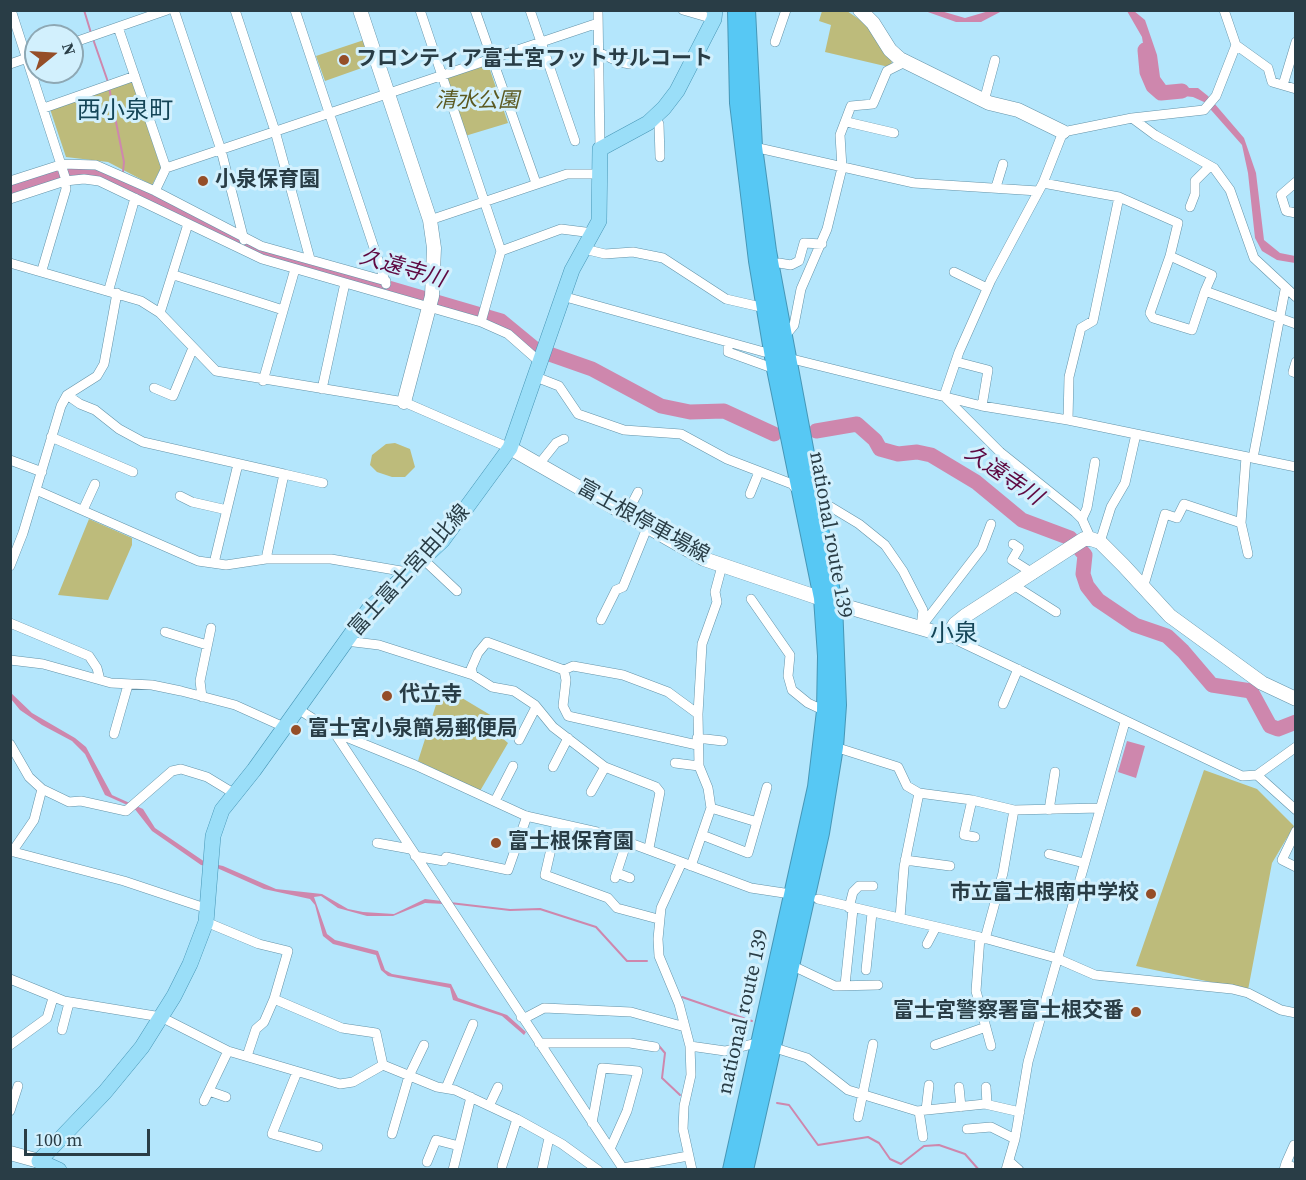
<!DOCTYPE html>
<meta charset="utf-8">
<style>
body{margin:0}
#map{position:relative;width:1306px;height:1180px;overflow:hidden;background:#b4e6fc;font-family:"Source Serif 4",serif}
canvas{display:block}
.frame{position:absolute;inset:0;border:12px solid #293d46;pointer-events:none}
.north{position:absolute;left:24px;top:24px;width:60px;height:60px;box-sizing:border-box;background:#d2f0fd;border:2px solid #8ea8b4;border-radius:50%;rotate:72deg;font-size:16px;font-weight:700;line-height:24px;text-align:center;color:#293d46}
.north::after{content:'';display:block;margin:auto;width:21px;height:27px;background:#954e28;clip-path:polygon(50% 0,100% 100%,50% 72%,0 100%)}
.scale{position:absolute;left:24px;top:1129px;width:126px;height:27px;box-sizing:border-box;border:3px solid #293d46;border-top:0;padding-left:8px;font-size:18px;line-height:21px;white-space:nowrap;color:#293d46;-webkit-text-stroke:4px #d2f0fd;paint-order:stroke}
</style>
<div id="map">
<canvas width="1306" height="1180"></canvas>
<div class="frame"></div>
<div class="north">N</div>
<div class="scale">100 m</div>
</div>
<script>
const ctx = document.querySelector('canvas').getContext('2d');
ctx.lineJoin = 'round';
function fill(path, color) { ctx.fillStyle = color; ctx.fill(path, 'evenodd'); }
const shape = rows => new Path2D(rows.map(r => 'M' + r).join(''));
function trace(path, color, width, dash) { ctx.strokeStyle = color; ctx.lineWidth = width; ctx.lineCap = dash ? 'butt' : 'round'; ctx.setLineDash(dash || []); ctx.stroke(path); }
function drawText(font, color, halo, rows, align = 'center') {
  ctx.font = font + ' "Source Serif 4","Noto Sans JP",serif'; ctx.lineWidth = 6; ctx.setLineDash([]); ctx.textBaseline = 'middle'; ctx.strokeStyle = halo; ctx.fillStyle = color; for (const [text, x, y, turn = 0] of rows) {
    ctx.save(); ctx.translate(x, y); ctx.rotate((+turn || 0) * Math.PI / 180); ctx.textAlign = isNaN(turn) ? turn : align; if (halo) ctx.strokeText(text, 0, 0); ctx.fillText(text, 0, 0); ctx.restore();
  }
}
fill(shape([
 [822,11,847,11,869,26,892,62,889,67,825,52,831,25,819,21],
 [364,40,373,64,325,81,316,56],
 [488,64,508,123,465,136,447,81,448,77],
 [132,81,161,168,152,185,108,162,66,157,50,109],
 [395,443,410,449,415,467,405,477,392,477,377,472,370,465,372,455,386,444],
 [89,519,132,538,132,545,108,600,58,595],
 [442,686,497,719,494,731,508,743,480,791,418,761],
 [1204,770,1257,789,1294,826,1272,863,1248,990,1136,966]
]), '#bdbb7b');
fill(shape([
 [925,11,941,11,965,18,989,11,1002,11,981,22,956,22],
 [1127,11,1134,11,1145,20,1157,55,1160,77,1168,88,1198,88,1208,96,1244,138,1256,173,1264,240,1280,253,1295,256,1295,263,1277,260,1262,251,1255,238,1248,173,1242,145,1204,102,1193,97,1165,94,1157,89,1147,69,1142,37],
 [10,692,32,713,75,738,86,747,112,795,143,809,155,828,205,862,223,866,276,889,322,894,348,909,363,912,394,914,425,899,442,901,444,904,425,903,393,916,367,916,338,908,321,896,314,897,327,934,335,940,378,951,385,970,392,974,451,984,458,998,507,1015,526,1032,524,1035,502,1016,453,1000,450,988,388,976,381,970,376,955,333,944,323,936,315,905,310,899,264,889,217,868,201,865,152,831,134,808,105,795,85,754,72,741,42,725,20,710,11,699],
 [1127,741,1145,746,1136,778,1118,772]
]), '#ce87ad');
trace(shape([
 [84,10,91,33],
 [93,39,108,82],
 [109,87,124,162,123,172],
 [450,903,510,910,540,909,596,927,627,961,647,961],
 [682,997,752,1021],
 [659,1046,665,1053,662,1078,680,1095],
 [777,1103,789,1105,818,1145,868,1137,879,1143,890,1159,901,1164,924,1146,939,1145,965,1154,979,1170]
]), '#ce87ad', 2);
trace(shape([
 [1145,50,1147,72,1153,86,1161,93,1182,91],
 [10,191,73,172,106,176,248,247,501,321,535,349,592,369,661,406,690,412,724,411,774,434],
 [816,431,857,424,875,440,880,449,898,454,917,452,931,455,976,482,1022,520,1070,538,1085,555,1083,574,1087,586,1098,600,1135,625,1167,636,1183,651,1212,685,1251,691,1270,726,1278,729,1296,722]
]), '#ce87ad', 15);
const street = shape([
 [11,10,65,177,66,189,42,270],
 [174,10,221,150,244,240],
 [235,10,275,131,310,259],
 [295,10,386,284],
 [420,10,501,251,481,322],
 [475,10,536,183],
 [530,10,575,141],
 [598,10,600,149],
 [683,10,714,19],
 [118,27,166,168],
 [775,42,786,10],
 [72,43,167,10],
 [1236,45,1268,68,1272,82,1296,89],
 [598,52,619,62,630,64],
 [10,64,36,55],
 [1283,85,1296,42],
 [984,101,995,60],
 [44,108,135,76],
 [655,117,659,124,660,157],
 [1132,118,1155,135,1214,168,1230,190,1254,258,1296,297],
 [847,122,894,133],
 [754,147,914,183,1038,191],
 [10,181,63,164,96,165,155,191,261,246,386,281],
 [1296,182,1281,195,1286,211,1296,213],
 [1043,183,1119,197,1178,223,1170,256,1150,313,1153,318,1192,330,1205,291,1296,324],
 [996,187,1003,164],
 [155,191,166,168,598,23],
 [10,199,65,181,84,179,99,181,262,259,481,322,508,334,541,363],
 [1190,207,1195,194,1195,181,1210,166],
 [430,220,567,174,600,174],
 [584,249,605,254,633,252,663,258,726,299,765,308],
 [501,251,561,229,593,233],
 [1170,256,1212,275,1205,291],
 [10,263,141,301,160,313,216,371,404,402,510,448],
 [779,263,791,265,799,261,804,243,822,244],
 [954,272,987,288],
 [174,275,283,310],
 [109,289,135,198],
 [562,296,764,352],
 [160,313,188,224],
 [784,337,794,325,801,289,827,229,842,168,840,135,851,106,873,104,887,71,905,62],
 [728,343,728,352,775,369],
 [788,358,982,406,1068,420,1296,467],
 [957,362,988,370,982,406],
 [1296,362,1293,372,1296,373],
 [536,377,559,386,578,414,624,430,681,434,727,459,792,484,797,490],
 [263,381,295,269],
 [154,388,173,396,193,348],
 [322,389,345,283],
 [67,395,80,404,95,410,119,429,143,442,284,474,266,559],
 [1068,420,1069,377,1081,328,1093,321,1119,197],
 [51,437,133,472],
 [1246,457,1241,523,1248,554],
 [1253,458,1285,290],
 [10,460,42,472],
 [540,463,556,443,564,439],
 [284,474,323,483],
 [36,490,198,561,226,565,266,559,331,559,401,571,407,575],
 [750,494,759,472],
 [180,496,192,502,227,510],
 [816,498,859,524,885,545,903,571,923,610,921,627],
 [83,510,95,484],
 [626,515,638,492],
 [1082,519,1087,508,1095,462],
 [1091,539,1082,519,1075,512,1000,452,944,396,959,352,991,280,1043,183,1063,132,1132,118,1204,110,1216,96,1236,45,1224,10],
 [1100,542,1111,507,1125,483,1136,434],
 [1013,544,1019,548,1012,560,1034,574],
 [424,560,457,591],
 [214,563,238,464],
 [10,566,23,533,61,406,67,395,97,376,104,364,117,293],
 [1015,586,1056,612],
 [1143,588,1165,514,1177,518,1184,504,1241,523],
 [751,599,790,655,788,676,792,690,808,703,825,711],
 [601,620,616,590,623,587,647,528],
 [10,623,89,656,97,668,100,680],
 [921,627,982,548,991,524],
 [165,632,207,645],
 [948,636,1242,776,1257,775,1296,747],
 [346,641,379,645,473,675],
 [10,660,43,664,111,683,152,685,181,691,235,705,284,727],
 [564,670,573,666,623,675,668,692,698,714],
 [202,697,200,681,211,628],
 [1003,704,1018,669],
 [298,709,334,732,624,1170],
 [334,732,415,765,526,816,606,834,751,888,784,893],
 [114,734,128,685],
 [697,738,723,741],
 [519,740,536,707],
 [10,744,29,777,42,789,69,802,81,801,126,811,172,771,181,769,207,777,235,794],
 [835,747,898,767,907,786,919,793],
 [675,763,699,766],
 [553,767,568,738],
 [1257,775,1296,810],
 [591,792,605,767],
 [972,800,964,835,975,837],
 [495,801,513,766],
 [711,808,757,822],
 [1049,810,1055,772],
 [557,823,545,875,608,898,617,908,658,919],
 [1296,831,1282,860,1296,867],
 [702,835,748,853,767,787],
 [377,843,410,849],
 [649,848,660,792,656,787,605,767,553,727,535,705,514,691,492,687,473,675,471,669,478,653,487,642,564,670,566,680,563,706,568,716,697,745],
 [10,851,124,881,208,909],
 [12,852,34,820,42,789],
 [1049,854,1084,863],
 [415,856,444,861,446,857,508,870,527,816],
 [905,860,950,866],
 [682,862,661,908,658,939,659,956,679,1004,690,1046,691,1075,684,1106,683,1129,692,1170],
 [691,866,711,808,708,788,699,766,698,714,702,644,717,602,715,592,722,566],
 [617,873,630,878],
 [615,878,627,841],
 [818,899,980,937,1056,958,1095,975,1232,989,1248,993,1281,1010,1296,1013],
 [849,908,853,892,859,886,873,886],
 [900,918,904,867,919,793,972,800,1014,810,1100,808],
 [206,922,259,944,288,951,274,999,264,1022,256,1029,247,1056],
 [980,937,976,991,991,1046],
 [985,939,1003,873,1014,810],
 [927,944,936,927],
 [791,965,835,986,878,985],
 [866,970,872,913],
 [10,979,64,1001,161,1017,228,1051,340,1084,353,1082,383,1065,437,1087,455,1090,517,1119,562,1144,598,1170],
 [845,985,853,909],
 [274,999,342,1028,376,1033,383,1065],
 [521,1017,527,1017,544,1008,631,1012,685,1027],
 [62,1030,69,1003],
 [539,1043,630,1043,655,1047],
 [10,1045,47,1018,53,998],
 [935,1045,986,1027],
 [690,1046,725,1051,760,1042],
 [772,1047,807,1058,848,1090,917,1111,985,1104,1020,1112],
 [297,1072,272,1134,318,1147],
 [959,1087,961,1107],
 [986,1087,987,1104],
 [446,1088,473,1024],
 [209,1091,226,1097],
 [204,1101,228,1051],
 [489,1106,498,1087],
 [926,1110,929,1085],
 [10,1111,18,1086],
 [919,1111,923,1137],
 [858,1117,873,1044],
 [592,1123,602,1068,638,1071,627,1111,610,1149],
 [967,1129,991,1127,1015,1139],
 [392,1134,409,1076,424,1045],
 [1009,1161,1019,1170],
 [427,1162,436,1140,459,1146],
 [1286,1163,1294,1145],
 [502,1166,517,1119],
 [623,1168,688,1156],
 [453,1170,471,1097],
 [542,1170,549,1138],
 [1006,1170,1015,1139,1028,1062,1125,722],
 [1284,1170,1286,1163,1296,1169]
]);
const secondary = shape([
 [360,10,430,220,434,248,432,296,404,402],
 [860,10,873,23,890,50,900,59,989,103,1018,110,1063,132],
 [510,448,704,559,834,603,948,636,955,624,965,616,1084,539,1091,539,1100,542,1124,566,1170,616,1262,683,1296,699],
 [10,1153,39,1161]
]);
const primary = shape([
 [59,1170,39,1161,105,1092,142,1047,174,996,190,964,206,922,213,836,222,810,254,770,369,609,442,541,510,448,572,270,599,221,600,149,648,123,664,108,677,91,714,19,715,10]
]);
const highway = shape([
 [731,1170,816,787,825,711,826,656,822,598,775,369,757,261,738,103,736,10],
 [745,1170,821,833,835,747,838,705,834,603,768,251,754,147,747,10]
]);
trace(street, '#6493a8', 10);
trace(secondary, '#6493a8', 15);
trace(primary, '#4797b7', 16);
trace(highway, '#4797b7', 18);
trace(street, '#fff', 9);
trace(secondary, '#fff', 14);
trace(primary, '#9adef8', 15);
trace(highway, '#57c8f4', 16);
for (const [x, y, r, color] of [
 [344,60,6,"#954e28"],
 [203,181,6,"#954e28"],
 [387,696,6,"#954e28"],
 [296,730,6,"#954e28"],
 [496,843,6,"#954e28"],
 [1151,894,6,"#954e28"],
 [1136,1012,6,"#954e28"]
]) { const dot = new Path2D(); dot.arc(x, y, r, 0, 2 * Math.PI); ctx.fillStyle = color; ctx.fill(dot); trace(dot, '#d2f0fd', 2); }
drawText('bold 21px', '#293d46', '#d2f0fd', [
 ["フロンティア富士宮フットサルコート",356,60],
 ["小泉保育園",215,181],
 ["代立寺",399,696],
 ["富士宮小泉簡易郵便局",308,730],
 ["富士根保育園",508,843],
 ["市立富士根南中学校",1139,894,"right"],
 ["富士宮警察署富士根交番",1124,1012,"right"]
], 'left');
drawText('italic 21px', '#5b5920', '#d2f0fd', [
 ["清水公園",477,102]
]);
drawText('21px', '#293d46', '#d2f0fd', [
 ["富士根停車場線",643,522,29],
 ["national route 139",830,535,80],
 ["富士富士宮由比線",410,571,-48],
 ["national route 139",744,1012,-77]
]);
drawText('italic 22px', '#5f0942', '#d2f0fd', [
 ["久遠寺川",402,269,16],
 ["久遠寺川",1003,476,34]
]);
drawText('24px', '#144557', '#d2f0fd', [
 ["西小泉町",125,112],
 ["小泉",954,635]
]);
</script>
